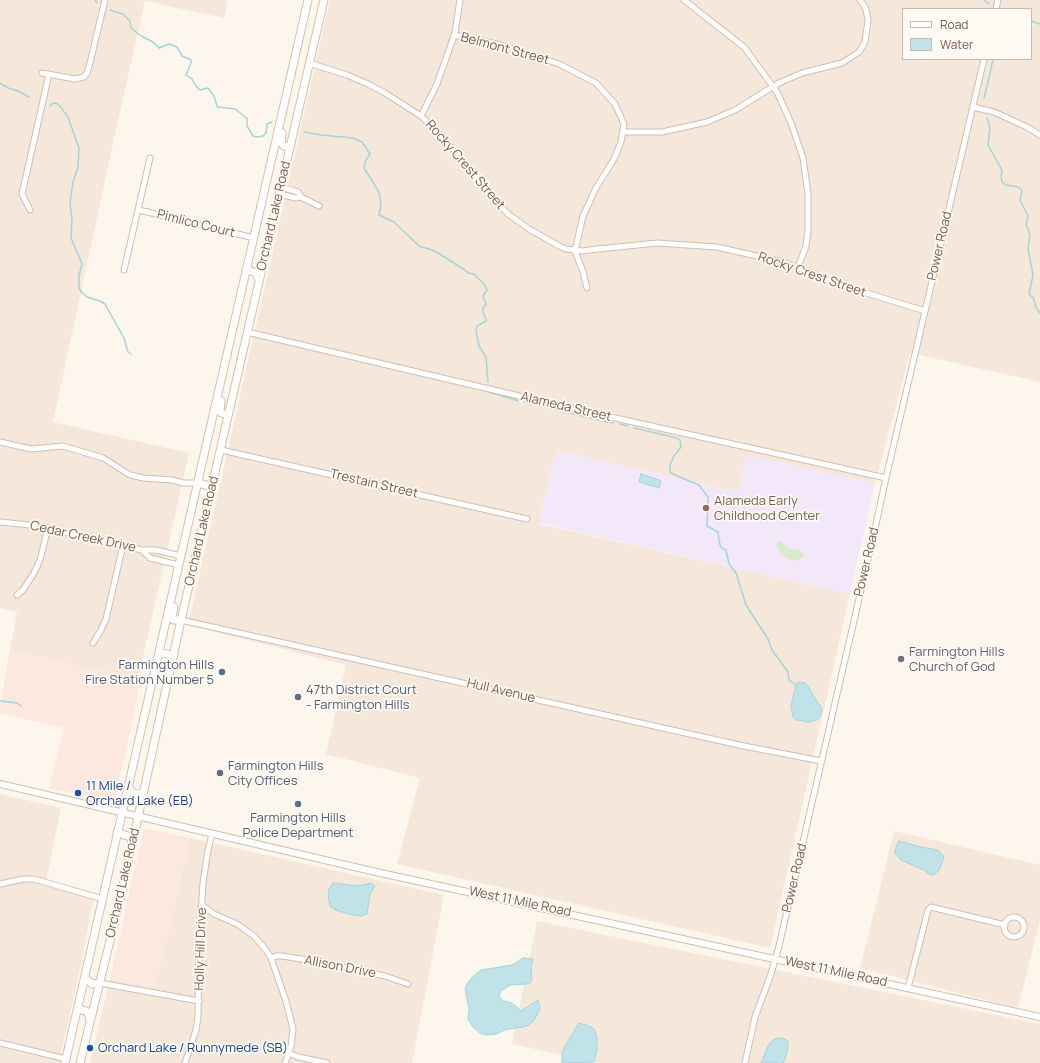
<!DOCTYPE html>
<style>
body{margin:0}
#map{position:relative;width:1040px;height:1063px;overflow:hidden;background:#fdf6ec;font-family:Manrope,sans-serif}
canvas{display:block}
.legend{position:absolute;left:902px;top:8px;width:130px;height:52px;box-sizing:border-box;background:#fffaf3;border:1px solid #cabbb1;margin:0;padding:5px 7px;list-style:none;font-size:12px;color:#7a5c4d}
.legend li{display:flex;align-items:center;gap:8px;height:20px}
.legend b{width:20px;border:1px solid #cabbb1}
</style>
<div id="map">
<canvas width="1040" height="1063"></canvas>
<ul class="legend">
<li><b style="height:5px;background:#fff"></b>Road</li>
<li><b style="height:11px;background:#bfe3e8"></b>Water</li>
</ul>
</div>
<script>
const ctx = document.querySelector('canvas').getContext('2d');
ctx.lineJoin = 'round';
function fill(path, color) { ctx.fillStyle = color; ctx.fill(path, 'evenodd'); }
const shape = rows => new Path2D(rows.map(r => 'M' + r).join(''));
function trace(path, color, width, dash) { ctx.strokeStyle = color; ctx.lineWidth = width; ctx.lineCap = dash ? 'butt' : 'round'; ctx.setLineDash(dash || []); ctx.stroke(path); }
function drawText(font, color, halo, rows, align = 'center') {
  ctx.font = font + ' Manrope,sans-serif'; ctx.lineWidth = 3.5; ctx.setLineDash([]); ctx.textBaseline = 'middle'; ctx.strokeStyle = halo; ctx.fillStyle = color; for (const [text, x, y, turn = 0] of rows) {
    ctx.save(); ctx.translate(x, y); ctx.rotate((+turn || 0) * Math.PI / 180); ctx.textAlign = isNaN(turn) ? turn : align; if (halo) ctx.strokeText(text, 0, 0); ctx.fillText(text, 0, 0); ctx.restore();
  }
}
fill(shape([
 [0,0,228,0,224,18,145,1,116,130,53,422,189,453,138,679,10,651,17,612,0,608],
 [330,0,1040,0,1040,382,910,353,875,484,747,455,738,492,556,451,539,524,850,594,770,948,397,864,420,778,326,754,346,665,188,625],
 [903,9,1031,9,1031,59,903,59],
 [0,794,61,808,46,882,94,896,81,964,59,1063,0,1063],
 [894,831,1040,865,1040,920,1018,1008,860,968],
 [190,838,444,895,412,1063,90,1063,110,979,155,987],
 [537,921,1040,1024,1040,1063,598,1063,512,1044]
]), '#f5e8da');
fill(shape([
 [10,651,138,679,138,695,115,799,110,800,49,789,64,728,0,713,0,703],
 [144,828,190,838,155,987,110,979]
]), '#fde8e0');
fill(shape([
 [556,451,738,492,747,455,875,484,850,594,539,523]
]), '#f3e8fa');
fill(shape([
 [778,541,783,542,789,549,797,549,804,554,803,557,798,560,794,561,787,559,780,553,777,546]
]), '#d8ecc9');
const water = shape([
 [641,474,659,480,661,481,659,488,639,482,641,474],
 [799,682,805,683,808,686,814,697,821,707,822,709,820,717,816,720,809,722,797,720,793,717,791,706,796,685,799,682],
 [899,841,921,847,938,850,944,857,939,870,935,874,930,875,924,870,901,860,895,853,896,847,899,841],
 [333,883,358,886,371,883,375,886,370,894,367,914,361,916,353,915,335,910,330,906,328,896,329,889,333,883],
 [523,958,533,959,531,967,532,978,531,982,527,984,510,985,500,992,499,997,504,1001,512,1003,521,1011,538,1000,540,1008,535,1019,529,1025,523,1027,504,1030,497,1034,487,1035,480,1033,473,1027,468,1019,469,1008,465,989,467,984,472,977,481,970,512,965,523,958],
 [579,1023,589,1026,594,1029,597,1036,597,1049,594,1062,562,1063,562,1053,564,1048,579,1023],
 [782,1038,788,1041,787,1053,783,1063,761,1063,768,1046,774,1039,782,1038]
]);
fill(water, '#bfe3e8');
trace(water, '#a5d3da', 1);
trace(shape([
 [95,0,97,3],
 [984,0,989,4],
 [1007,9,1011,9],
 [110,10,123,14,130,21,131,28,141,36,153,42,159,48,169,44,177,47,182,56,191,60,191,63,186,75,192,79,196,86,200,90,208,88,214,96,217,106,218,107,235,109,244,116,247,119,247,126,253,136,257,137,263,136,266,133,267,124,272,122],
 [1031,21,1040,24],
 [0,83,8,88,18,91,29,97],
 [984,98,988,82,993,59],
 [50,106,53,103,58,104,68,117,79,148,78,167,73,182,70,203,72,219,71,238,82,264,79,276,79,288,82,293,87,297,100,301,105,304,124,338,128,352,131,354],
 [987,118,990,128,988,145,1002,170,1001,176,1002,182,1006,185,1018,187,1022,190,1020,200,1028,216,1026,224,1030,235,1028,249,1033,275,1029,294,1034,299,1036,308,1040,313],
 [304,132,321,135,353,138,362,142,370,154,366,160,364,168,379,192,381,205,379,215,394,222,419,246,435,251,465,270,468,273,474,274,484,284,487,290,483,296,486,304,483,308,483,312,486,319,486,321,477,326,476,331,479,346,486,357,488,382],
 [489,392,519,401],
 [524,402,555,409],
 [561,411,586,417],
 [590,418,613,423],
 [620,424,628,426],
 [634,428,677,438,680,440,681,447,674,456,670,465,670,472,677,476,699,485,708,497,707,526,718,532,720,545,722,548,726,550,729,564,736,573,746,605,768,639,772,650,788,672,789,680,796,685],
 [0,701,17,703,21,706]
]), '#a5d3da', 1.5);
const minor = shape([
 [684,0,744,47,777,92,791,123,803,158,808,194,808,230,806,246,798,267],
 [996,9,998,0],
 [454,35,501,45,539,57,559,64,596,83,615,104,624,124,621,142,614,159,596,188,583,216,575,251,583,272,587,288],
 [309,63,347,75,368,84,385,93,421,116,443,137,496,202,508,214,529,229,559,246,566,249,582,251,598,249,657,243,717,247,783,262,847,287,925,311],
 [42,73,75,79,84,77,87,73,90,63,105,0],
 [973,107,994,112,1027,127,1040,135],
 [421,116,437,84,455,33,460,0],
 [622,132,662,132,707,122,735,110,779,83,802,73,842,63,859,52,865,42,868,20,866,9,860,0],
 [281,187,298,192,301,197,319,206],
 [279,194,296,198,301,197],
 [30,210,22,194,49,74],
 [139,210,254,238],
 [124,270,150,158],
 [247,332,570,408,886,478],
 [0,442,31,449,63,446,103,458,130,475,143,478,172,480,183,483,197,483],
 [221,450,527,519],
 [0,522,39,526,142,550,156,550,181,556],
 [142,550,150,558,179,565],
 [17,595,23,590,34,573,40,560,48,528],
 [181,620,739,745,821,761],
 [93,643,101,630,106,619,123,545],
 [0,884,23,879,34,879,103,899],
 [202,905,214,914,237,924,254,936,266,950,271,958,286,1001,293,1029,291,1046,285,1063],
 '1004 927a10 10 0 1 1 20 0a10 10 0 1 1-20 0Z',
 [271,958,276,956,282,956,314,961,385,976,408,984],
 [100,983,199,1001],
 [908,988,928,910,931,907,1005,925],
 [0,1043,66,1059],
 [289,1053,298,1057,327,1063],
 [185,1063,196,1030,198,1017,199,946,203,883,208,850,212,834],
 [745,1063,755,1017,770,977,778,950,871,547,886,478,984,59]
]);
const tertiary = shape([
 [0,784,376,872,1040,1017]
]);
const secondary = shape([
 [282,133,281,143,284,146,290,147],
 [246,269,256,273,259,280],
 [221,401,220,411,221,413,228,415],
 [197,483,206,485,210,488,211,493],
 [174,607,172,616,173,620,181,620],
 [159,652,174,656],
 [156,667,165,669,169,677],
 [128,785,130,790,134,793,142,795],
 [117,832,130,837,132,843],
 [85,978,92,984,100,983],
 [77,1009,86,1011,89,1015,90,1021],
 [65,1063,308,0],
 [80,1063,120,900,181,620,324,0]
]);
trace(minor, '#d1beb0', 7);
trace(tertiary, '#d1beb0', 8);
trace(secondary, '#d6c0b0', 9);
trace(minor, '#fff', 5);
trace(tertiary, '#fff', 6);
trace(secondary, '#fff', 7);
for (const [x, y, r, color] of [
 [706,508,4,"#8d6e63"],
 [901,659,4,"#6b7280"],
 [222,672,4,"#5c6f8a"],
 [298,697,4,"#5c6f8a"],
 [220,773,4,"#5c6f8a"],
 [78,793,4,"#1a4fb4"],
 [298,804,4,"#5c6f8a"],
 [90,1048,4,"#1a4fb4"]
]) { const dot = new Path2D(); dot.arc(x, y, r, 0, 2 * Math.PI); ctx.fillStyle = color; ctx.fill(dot); trace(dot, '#fffaf3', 1.5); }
drawText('13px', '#7a5c4d', '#fffaf3', [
 ["Belmont Street",505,49,15],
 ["Rocky Crest Street",465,165,49],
 ["Orchard Lake Road",274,216,-77],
 ["Pimlico Court",196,224,14],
 ["Power Road",940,246,-77],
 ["Rocky Crest Street",812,275,19],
 ["Alameda Street",566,407,13],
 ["Trestain Street",374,484,13],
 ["Orchard Lake Road",202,531,-77],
 ["Cedar Creek Drive",83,537,12],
 ["Power Road",867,562,-77],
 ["Hull Avenue",501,691,13],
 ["Power Road",795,878,-77],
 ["Orchard Lake Road",123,883,-77],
 ["West 11 Mile Road",520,902,12],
 ["Holly Hill Drive",201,949,-88],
 ["Allison Drive",340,967,11],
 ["West 11 Mile Road",836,972,12]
]);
drawText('13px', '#785e54', '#fffaf3', [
 ["Alameda Early",714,501],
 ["Childhood Center",714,516]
], 'left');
drawText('13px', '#5b616d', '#fffaf3', [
 ["Farmington Hills",909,652],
 ["Church of God",909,667]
], 'left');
drawText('13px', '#4e5e75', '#fffaf3', [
 ["Farmington Hills",214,665,"right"],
 ["Fire Station Number 5",214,680,"right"],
 ["47th District Court",306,690],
 ["- Farmington Hills",306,705],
 ["Farmington Hills",228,766],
 ["City Offices",228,781],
 ["Farmington Hills",298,818,"center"],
 ["Police Department",298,833,"center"]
], 'left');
drawText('13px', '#164399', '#fffaf3', [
 ["11 Mile /",86,786],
 ["Orchard Lake (EB)",86,801],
 ["Orchard Lake / Runnymede (SB)",98,1048]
], 'left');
</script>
